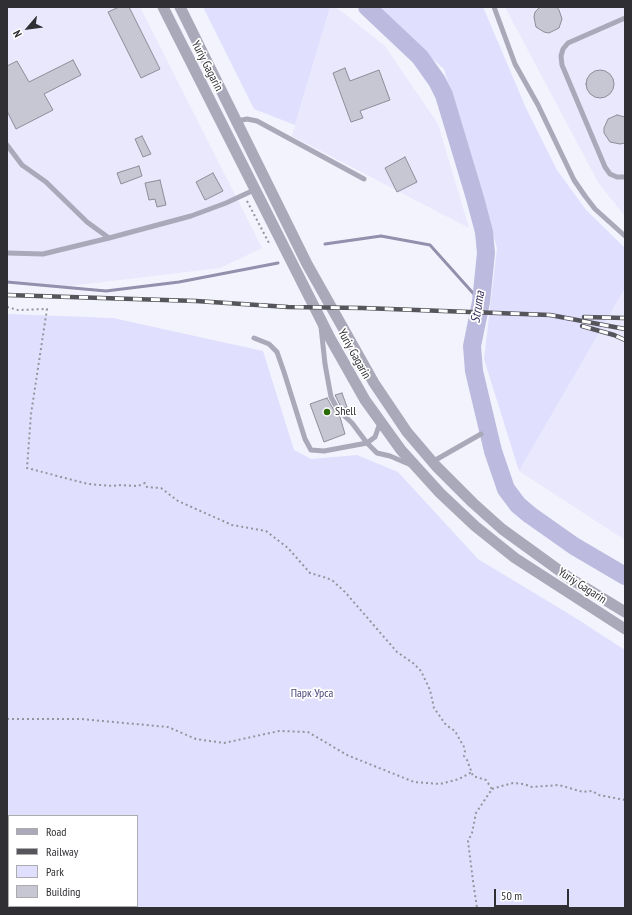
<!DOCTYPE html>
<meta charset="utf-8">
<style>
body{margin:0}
#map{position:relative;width:632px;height:915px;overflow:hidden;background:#f3f3fd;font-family:"PT Sans Narrow",sans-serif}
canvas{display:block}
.frame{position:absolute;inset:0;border:8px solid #2f2f34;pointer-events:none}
.legend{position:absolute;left:8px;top:815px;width:130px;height:92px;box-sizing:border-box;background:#fff;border:1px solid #acacae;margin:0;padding:5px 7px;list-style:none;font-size:12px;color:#2f2f34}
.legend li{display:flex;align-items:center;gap:8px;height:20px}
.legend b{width:20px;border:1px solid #acacae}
.north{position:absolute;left:8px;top:8px;width:40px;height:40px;-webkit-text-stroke:3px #fff;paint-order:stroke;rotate:242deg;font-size:11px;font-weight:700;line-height:16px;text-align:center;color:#2f2f34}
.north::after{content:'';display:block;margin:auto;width:14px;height:18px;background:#2f2f34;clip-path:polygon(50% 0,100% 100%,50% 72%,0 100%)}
.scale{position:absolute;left:494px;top:889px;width:75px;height:18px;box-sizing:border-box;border:2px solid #2f2f34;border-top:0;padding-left:5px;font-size:12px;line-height:14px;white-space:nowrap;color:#2f2f34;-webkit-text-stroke:3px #fff;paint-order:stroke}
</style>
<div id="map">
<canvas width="632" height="915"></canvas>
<div class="frame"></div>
<ul class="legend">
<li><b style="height:5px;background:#aaa9ba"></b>Road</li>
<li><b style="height:5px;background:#55555b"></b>Railway</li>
<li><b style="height:11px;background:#e0dffe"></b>Park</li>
<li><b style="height:11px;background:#c7c7d3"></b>Building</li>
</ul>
<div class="north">N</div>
<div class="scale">50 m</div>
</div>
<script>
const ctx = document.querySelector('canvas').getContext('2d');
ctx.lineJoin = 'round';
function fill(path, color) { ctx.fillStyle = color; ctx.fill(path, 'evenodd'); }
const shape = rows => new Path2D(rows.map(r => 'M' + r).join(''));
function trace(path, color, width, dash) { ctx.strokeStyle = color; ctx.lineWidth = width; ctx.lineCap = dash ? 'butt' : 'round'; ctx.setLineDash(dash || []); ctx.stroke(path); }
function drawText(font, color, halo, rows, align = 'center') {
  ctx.font = font + ' "PT Sans Narrow",sans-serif'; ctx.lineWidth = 3.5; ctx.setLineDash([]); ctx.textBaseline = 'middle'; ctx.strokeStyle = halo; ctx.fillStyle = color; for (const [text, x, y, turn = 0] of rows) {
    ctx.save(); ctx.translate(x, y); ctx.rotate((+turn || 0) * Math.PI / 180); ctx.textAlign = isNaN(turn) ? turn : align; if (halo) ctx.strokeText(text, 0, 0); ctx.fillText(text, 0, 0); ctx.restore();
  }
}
fill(shape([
 [7,7,140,7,262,248,220,268,53,288,7,283],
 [330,7,336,7,385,46,438,124,469,228,292,136],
 [505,7,625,7,625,216,599,184],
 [625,288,625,540,519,471]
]), '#e9e8fc');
fill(shape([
 [203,7,330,7,295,125,254,109],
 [374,7,483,7,526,108,557,170,586,210,625,248,625,288,519,471,484,359,497,248,444,69],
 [7,314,113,318,263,351,294,450,311,459,357,455,398,472,478,559,574,617,625,650,625,908,7,908],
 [9,816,137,816,137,906,9,906]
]), '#e0dffe');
trace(shape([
 [325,244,381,236,430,245,481,302],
 [7,282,106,291,179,282,278,263]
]), '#9290ac', 3);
trace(shape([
 [367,7,420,57,437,81,444,95,475,198,484,232,486,253,481,302,472,346,474,371,493,451,506,489,518,505,530,515,574,546,625,576]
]), '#bcbadf', 18);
const building = shape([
 [119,7,129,7,160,69,141,78,108,12,119,7],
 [540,7,557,7,559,10,562,19,559,28,549,33,544,32,536,27,534,17,535,12,540,7],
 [73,60,81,75,44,94,53,110,16,129,7,111,7,66,17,61,29,82,73,60],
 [345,68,350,81,379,70,390,100,360,111,363,118,351,122,333,73,345,68],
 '586 84a14 14 0 1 1 28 0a14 14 0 1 1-28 0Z',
 [617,115,625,117,625,143,620,144,610,142,604,133,604,128,608,119,617,115],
 [142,136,151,154,143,157,135,139,142,136],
 [405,157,417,182,397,192,385,168,405,157],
 [139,166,142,176,121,184,117,173,139,166],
 [213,173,223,191,205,200,196,182,213,173],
 [160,180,166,205,157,207,155,199,149,200,145,183,160,180],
 [342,393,347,407,342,409,335,395,342,393],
 [327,398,335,412,340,417,345,434,324,442,310,404,327,398]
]);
fill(building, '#c7c7d3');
trace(building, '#8e8d99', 1);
trace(shape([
 [247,201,270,245],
 [7,307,18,310,47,309,31,414,27,468,88,484,113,486,118,485,138,486,145,483,147,487,161,488,178,501,232,525,266,531,288,548,310,573,327,578,333,581,345,592,397,652,413,663,421,671,430,690,434,708,446,725,455,731,464,747,465,752,464,756,467,760,473,776,486,780,492,789,476,813,472,833,468,841,473,881,477,908],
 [7,719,81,719,168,727,196,739,224,743,279,731,308,732,347,755,414,782,440,784,459,779,472,772],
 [492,789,505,785,513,783,524,784,532,787,559,785,583,792,592,791,599,795,625,800]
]), '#95959d', 2, [2, 3]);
trace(shape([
 [494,7,515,64,538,105,574,180,585,196,595,209,625,236],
 [625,18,568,43,563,49,561,56,562,65,605,167,610,174,617,177,625,177],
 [237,121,247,119,257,121,364,179],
 [7,145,22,165,46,182,87,222,109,238],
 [7,253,43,254,109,238,191,216,226,203,254,190],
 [321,327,325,364,331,397,338,410,352,423,367,443,377,453,390,456,411,465],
 [254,338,269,344,277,352,284,372,305,439,311,450,324,451,367,443,375,437,380,423],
 [432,462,481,434]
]), '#aaa9ba', 5);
trace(shape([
 [163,7,330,338,365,400,401,450,440,493,475,526,515,558,625,629],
 [180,7,307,264,374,383,407,432,436,466,473,503,502,529,571,579,625,612]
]), '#aaa9ba', 11);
const rail = shape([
 [7,295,196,301,288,307,363,308,550,315,625,329],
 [584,317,625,318],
 [582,326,614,335,625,340]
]);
trace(rail, '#55555b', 4.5);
trace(rail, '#fff', 3, [9]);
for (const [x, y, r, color] of [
 [327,412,4,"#286b00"]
]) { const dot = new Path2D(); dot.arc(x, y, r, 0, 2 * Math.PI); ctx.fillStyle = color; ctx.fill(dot); trace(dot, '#fff', 1.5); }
drawText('12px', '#2f2f34', '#fff', [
 ["Yuriy Gagarin",207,66,63],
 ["Yuriy Gagarin",354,354,61],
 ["Yuriy Gagarin",582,586,33]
]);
drawText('12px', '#2f2f34', '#fff', [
 ["Shell",335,412]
], 'left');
drawText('12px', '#4e487b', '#fff', [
 ["Парк Урса",312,694]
]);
drawText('italic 13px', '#362f5e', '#fff', [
 ["Struma",478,307,-81]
]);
</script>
